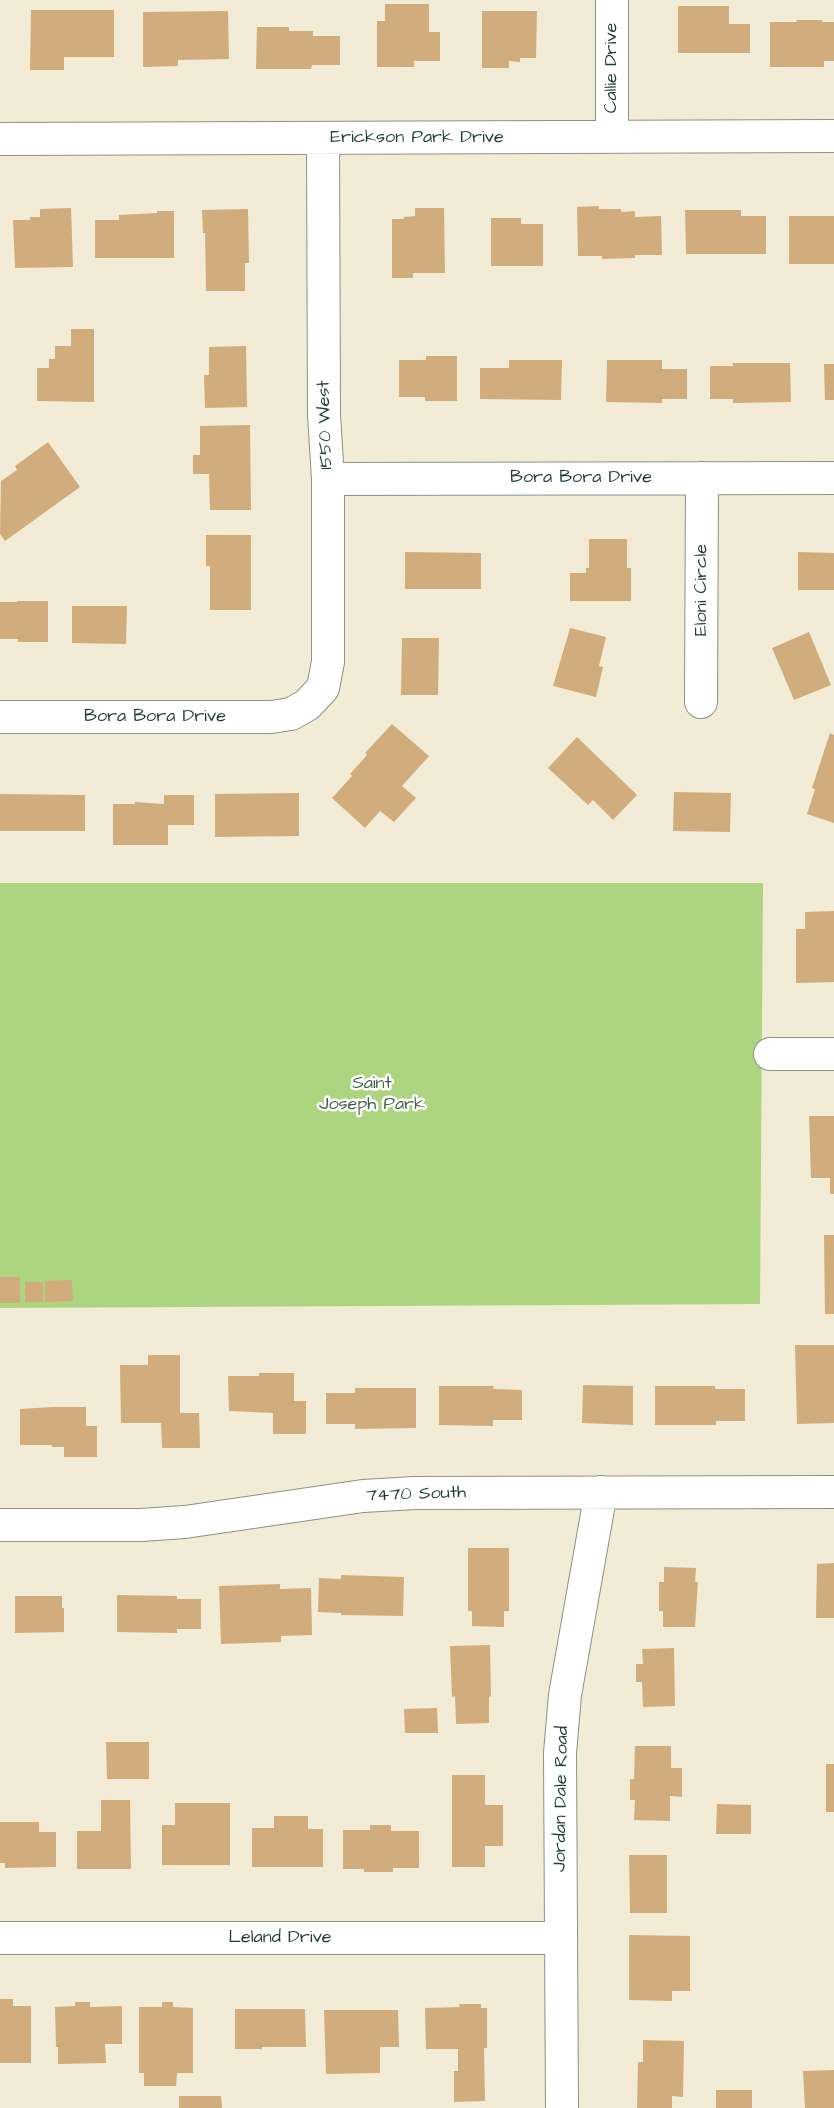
<!DOCTYPE html>
<style>
body{margin:0}
canvas{display:block;background:#f2ebd5}
</style>
<canvas width="834" height="2108"></canvas>
<script>
const ctx = document.querySelector('canvas').getContext('2d');
ctx.lineJoin = 'round';
function fill(path, color) { ctx.fillStyle = color; ctx.fill(path, 'evenodd'); }
const shape = rows => new Path2D(rows.map(r => 'M' + r).join(''));
function trace(path, color, width, dash) { ctx.strokeStyle = color; ctx.lineWidth = width; ctx.lineCap = dash ? 'butt' : 'round'; ctx.setLineDash(dash || []); ctx.stroke(path); }
function drawText(font, color, halo, rows, align = 'center') {
  ctx.font = font + ' "Architects Daughter",sans-serif'; ctx.lineWidth = 5; ctx.setLineDash([]); ctx.textBaseline = 'middle'; ctx.strokeStyle = halo; ctx.fillStyle = color; for (const [text, x, y, turn = 0] of rows) {
    ctx.save(); ctx.translate(x, y); ctx.rotate((+turn || 0) * Math.PI / 180); ctx.textAlign = isNaN(turn) ? turn : align; if (halo) ctx.strokeText(text, 0, 0); ctx.fillText(text, 0, 0); ctx.restore();
  }
}
fill(shape([
 [0,883,763,883,760,1304,0,1308]
]), '#add580');
fill(shape([
 [385,4,429,4,429,32,440,32,440,61,414,61,414,67,377,67,377,21,385,21],
 [678,6,729,6,729,24,750,24,750,53,678,53],
 [31,10,114,10,114,57,64,57,64,70,30,70],
 [228,11,229,59,178,60,178,66,143,67,143,12],
 [482,11,537,11,536,58,520,58,520,62,509,61,509,68,482,68],
 [797,20,822,20,822,22,834,22,834,61,824,61,824,67,770,67,770,22,796,22],
 [257,27,289,27,289,31,313,31,313,36,340,36,340,65,312,65,311,69,256,69],
 [599,206,599,209,621,209,621,212,635,211,635,217,661,216,662,255,635,255,635,258,602,259,602,256,578,256,577,207],
 [71,208,73,267,15,268,13,220,30,220,30,217,40,217,40,209],
 [415,208,444,208,445,273,413,273,413,278,392,278,392,219,404,219,404,217,415,216],
 [248,209,249,263,245,263,245,291,206,291,205,233,203,233,202,210],
 [685,210,741,210,741,216,766,216,766,254,686,254],
 [157,211,174,211,174,258,95,258,95,220,119,220,119,215,157,213],
 [789,216,834,216,834,264,789,264],
 [491,218,521,218,521,224,543,224,543,266,491,266],
 [71,329,94,329,94,402,37,401,37,368,49,368,49,359,55,359,55,346,71,346],
 [246,346,247,407,205,408,204,375,209,375,209,347],
 [426,356,457,356,457,401,425,401,425,397,399,397,399,360,426,360],
 [509,360,562,360,561,400,480,399,480,368,509,368],
 [607,360,662,360,662,369,687,369,687,399,662,399,662,403,606,402],
 [733,363,790,363,791,402,733,403,733,399,710,399,710,366,733,366],
 [824,364,834,364,834,400,825,400],
 [250,425,251,510,210,510,209,474,193,474,193,455,200,455,200,426],
 [48,442,80,487,5,541,0,534,1,481,17,470,15,466],
 [206,535,251,535,251,610,210,610,210,566,206,566],
 [589,539,627,539,627,568,631,568,631,601,570,601,570,573,586,573,586,568,589,568],
 [405,552,481,553,481,589,405,589],
 [798,552,834,553,834,590,798,590],
 [17,601,48,601,48,642,18,642,18,639,0,639,0,602,17,602],
 [72,606,127,606,126,644,72,643],
 [570,628,606,637,599,666,603,667,596,697,553,686],
 [809,632,831,685,794,700,772,648],
 [402,638,439,638,438,695,401,695],
 [392,724,429,756,402,786,416,798,394,822,380,811,365,828,332,798,352,776,350,774,367,755,365,753],
 [830,733,834,735,834,823,807,814,815,789,812,788],
 [577,737,637,795,613,820,593,800,588,805,548,768],
 [674,792,731,793,730,832,673,831],
 [299,793,299,836,215,837,215,794],
 [0,794,85,795,85,831,0,831],
 [164,795,194,795,194,825,168,825,168,845,113,845,113,804,135,804,135,802,164,804],
 [834,911,834,982,796,983,796,929,805,929,805,912],
 [809,1116,834,1116,834,1194,830,1194,830,1178,811,1178],
 [824,1235,834,1235,834,1314,825,1314],
 [0,1277,20,1277,20,1303,0,1303],
 [72,1280,73,1301,45,1302,45,1281],
 [25,1282,43,1282,43,1302,25,1302],
 [795,1345,834,1345,834,1423,797,1424],
 [148,1355,180,1355,180,1413,199,1413,200,1448,162,1448,161,1423,121,1423,120,1365,148,1365],
 [259,1373,294,1373,294,1401,306,1401,306,1434,273,1434,273,1413,229,1411,228,1376,259,1376],
 [583,1385,633,1386,633,1425,582,1423],
 [439,1386,494,1386,493,1389,522,1390,522,1420,493,1420,493,1426,439,1425],
 [655,1386,715,1386,715,1389,745,1389,745,1421,716,1421,716,1425,655,1425],
 [355,1388,416,1388,416,1428,355,1429,355,1424,326,1424,326,1393,355,1393],
 [52,1407,86,1407,86,1426,97,1426,97,1457,64,1457,64,1447,52,1447,52,1445,20,1445,20,1409],
 [468,1548,509,1548,509,1611,504,1611,504,1627,472,1626,472,1611,468,1611],
 [834,1563,834,1618,816,1618,817,1564],
 [664,1567,696,1568,695,1582,698,1582,695,1627,663,1627,663,1611,659,1611,659,1582,664,1582],
 [341,1575,404,1577,403,1616,341,1615,341,1613,318,1612,319,1578,341,1579],
 [280,1584,280,1589,311,1588,312,1635,281,1636,281,1642,221,1644,219,1586],
 [117,1595,177,1596,177,1599,201,1599,201,1629,177,1629,177,1633,117,1632],
 [15,1596,62,1596,62,1608,64,1608,64,1632,15,1633],
 [490,1645,491,1696,489,1697,489,1723,456,1724,455,1696,452,1697,450,1646],
 [674,1648,675,1706,643,1707,642,1682,636,1682,636,1664,643,1664,642,1649],
 [437,1708,438,1733,405,1733,404,1709],
 [106,1742,149,1742,149,1779,107,1779],
 [635,1746,671,1746,671,1768,682,1768,682,1797,670,1796,670,1821,634,1820,635,1800,630,1800,630,1779,634,1779],
 [826,1764,834,1764,834,1812,826,1812],
 [452,1775,485,1775,485,1805,503,1805,503,1846,485,1846,485,1867,452,1867],
 [101,1800,130,1800,131,1869,77,1869,77,1831,101,1831],
 [175,1803,230,1803,230,1865,162,1865,162,1825,175,1825],
 [717,1804,751,1805,751,1834,716,1834],
 [274,1816,308,1816,308,1829,323,1829,323,1867,252,1867,252,1828,274,1828],
 [0,1822,39,1822,39,1832,56,1832,56,1867,5,1868,5,1863,0,1863],
 [370,1825,391,1825,391,1831,419,1831,419,1868,393,1868,393,1872,364,1872,364,1869,343,1869,343,1830,370,1830],
 [629,1855,667,1855,667,1913,630,1913],
 [629,1935,690,1936,690,1991,672,1991,672,2001,629,2000],
 [0,1999,13,1999,13,2006,31,2006,31,2063,0,2063],
 [75,2002,90,2002,90,2007,122,2006,122,2044,105,2044,106,2063,58,2064,58,2047,56,2047,55,2007,75,2006],
 [162,2002,173,2002,173,2007,193,2008,193,2073,177,2073,176,2086,144,2086,144,2073,139,2073,139,2007,162,2007],
 [459,2004,481,2004,481,2008,487,2008,487,2048,484,2048,485,2101,454,2102,454,2071,458,2071,458,2049,426,2049,425,2008,460,2007],
 [235,2009,305,2009,306,2047,262,2047,262,2049,235,2049],
 [324,2010,398,2010,399,2047,380,2047,380,2073,326,2074],
 [643,2040,684,2041,683,2097,672,2096,672,2108,637,2108,638,2062,643,2062],
 [834,2070,834,2108,805,2108,803,2071],
 [716,2090,752,2090,752,2108,716,2108],
 [179,2096,221,2096,222,2108,179,2108]
]), '#d1ad7e');
const minor = shape([
 [612,0,612,137],
 [0,139,834,136],
 [328,479,834,478],
 [701,702,702,478],
 [0,717,271,717,291,714,307,705,323,688,328,662,328,479,324,415,323,138],
 [770,1054,834,1054],
 [0,1525,141,1525,185,1522,363,1496,415,1493,834,1492],
 [0,1938,561,1938],
 [562,2108,560,1753,565,1695,601,1492]
]);
trace(minor, '#889484', 34);
trace(minor, '#fff', 32);
drawText('18px', '#1f3d34', '#fff', [
 ["Callie Drive",612,68,-90],
 ["Erickson Park Drive",417,138],
 ["1550 West",326,425,-92],
 ["Bora Bora Drive",581,478],
 ["Eloni Circle",702,590,-90],
 ["Bora Bora Drive",155,717],
 ["7470 South",416,1495,-2],
 ["Jordan Dale Road",562,1799,-89],
 ["Leland Drive",280,1938]
]);
drawText('18px', '#426347', '#fff', [
 ["Saint",372,1084],
 ["Joseph Park",372,1105]
]);
</script>
